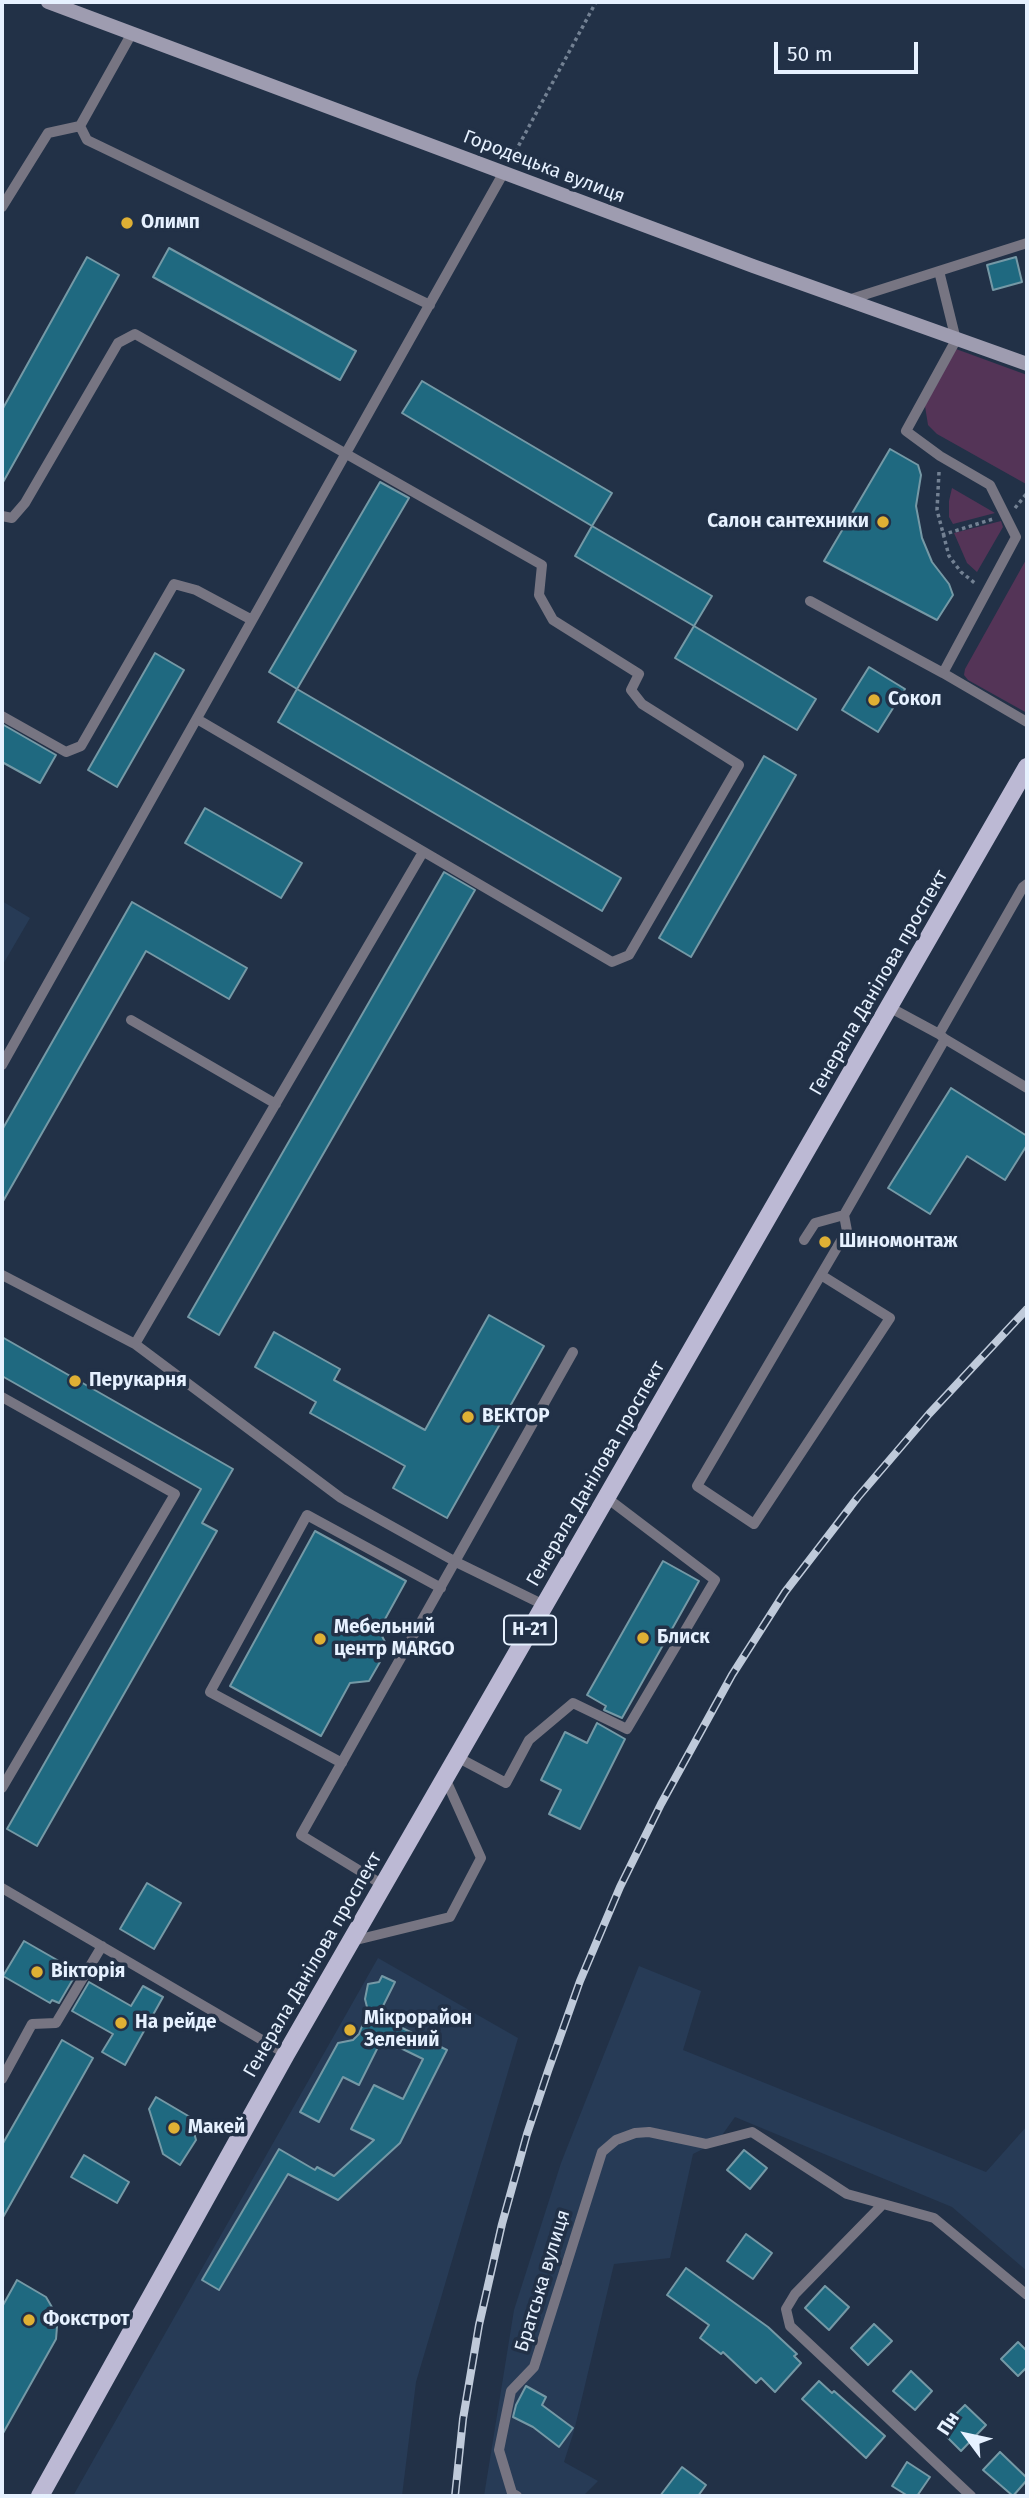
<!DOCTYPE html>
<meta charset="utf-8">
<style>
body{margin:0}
#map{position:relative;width:1029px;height:2498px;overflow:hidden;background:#223147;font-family:"Fira Sans",sans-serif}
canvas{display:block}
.frame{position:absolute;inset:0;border:4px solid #e6f1ff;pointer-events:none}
.north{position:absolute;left:931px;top:2400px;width:70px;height:70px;-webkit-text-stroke:5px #223147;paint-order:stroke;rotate:303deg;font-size:19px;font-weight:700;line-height:28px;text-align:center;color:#e6f1ff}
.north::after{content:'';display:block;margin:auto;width:24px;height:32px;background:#e6f1ff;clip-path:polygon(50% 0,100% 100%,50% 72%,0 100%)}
.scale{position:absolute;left:774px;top:42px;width:144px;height:32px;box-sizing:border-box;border:4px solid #e6f1ff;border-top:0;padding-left:9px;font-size:21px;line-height:24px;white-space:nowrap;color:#e6f1ff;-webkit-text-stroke:5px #223147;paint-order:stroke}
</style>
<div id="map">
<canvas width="1029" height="2498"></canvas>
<div class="frame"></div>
<div class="north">Пн</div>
<div class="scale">50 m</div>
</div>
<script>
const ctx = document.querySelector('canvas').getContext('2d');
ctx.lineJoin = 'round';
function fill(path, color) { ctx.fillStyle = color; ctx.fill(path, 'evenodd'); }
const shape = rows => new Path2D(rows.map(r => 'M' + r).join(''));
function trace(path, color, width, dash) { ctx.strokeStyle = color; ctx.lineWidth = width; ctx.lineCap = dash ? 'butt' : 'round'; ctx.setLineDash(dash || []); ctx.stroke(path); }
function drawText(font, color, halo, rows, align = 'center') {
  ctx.font = font + ' "Fira Sans",sans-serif'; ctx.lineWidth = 7; ctx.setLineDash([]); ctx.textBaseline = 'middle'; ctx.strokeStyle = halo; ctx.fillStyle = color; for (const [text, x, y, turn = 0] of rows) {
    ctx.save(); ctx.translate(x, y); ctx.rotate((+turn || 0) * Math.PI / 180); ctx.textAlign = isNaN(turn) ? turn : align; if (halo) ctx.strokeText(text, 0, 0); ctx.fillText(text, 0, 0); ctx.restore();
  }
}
fill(shape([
 [2,901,30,918,2,966],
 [378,1958,518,2038,416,2382,402,2496,73,2496],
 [639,1966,701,1991,683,2050,986,2172,1027,2126,1027,2271,952,2207,735,2117,717,2142,693,2154,670,2258,614,2264,574,2431,564,2462,598,2481,583,2496,484,2496,514,2310,561,2163]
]), '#273b56');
fill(shape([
 [956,349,1027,375,1026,484,937,434,928,425,925,406],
 [952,488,995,513,953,524,949,517,949,501],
 [1001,521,1003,527,977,572,967,563,954,533],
 [1027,558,1027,713,968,680,964,675,965,669]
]), '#543457');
const building = shape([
 [169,248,356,351,340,380,153,277,169,248],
 [87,257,119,275,2,484,2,410,87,257],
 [1016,257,1022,282,993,290,987,265,1016,257],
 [422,381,612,493,592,526,402,413,422,381],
 [890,449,918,465,921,475,916,506,922,538,932,562,949,584,953,595,937,620,824,561,890,449],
 [380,482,409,498,297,689,269,672,380,482],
 [592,526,712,596,694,626,575,556,592,526],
 [694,626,816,699,797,730,675,658,694,626],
 [155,653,184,670,117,787,88,770,155,653],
 [869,667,905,689,878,732,842,710,869,667],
 [297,689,621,878,602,911,278,722,297,689],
 [2,724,56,755,40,783,2,762,2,724],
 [764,756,796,775,691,957,659,938,764,756],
 [205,808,302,863,281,898,185,843,205,808],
 [444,872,475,890,219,1335,188,1317,444,872],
 [132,902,247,968,229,999,146,951,2,1203,2,1130,132,902],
 [951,1088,1027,1136,1027,1145,1005,1180,967,1156,930,1214,888,1188,951,1088],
 [489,1315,544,1346,447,1518,393,1488,405,1466,310,1413,316,1402,255,1367,274,1332,340,1369,334,1380,425,1430,489,1315],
 [2,1337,233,1469,202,1523,217,1531,37,1846,7,1829,201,1489,2,1376,2,1337],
 [315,1531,406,1581,379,1630,388,1648,369,1681,350,1683,321,1736,230,1686,315,1531],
 [663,1561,699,1581,622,1718,604,1710,606,1706,587,1695,663,1561],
 [597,1723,625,1739,580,1829,549,1814,561,1790,541,1780,565,1732,587,1743,597,1723],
 [147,1883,181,1903,154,1949,120,1929,147,1883],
 [24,1941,71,1968,69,1970,76,1974,59,2003,52,2000,50,2003,3,1976,24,1941],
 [382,1976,395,1982,378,2016,447,2050,400,2143,338,2200,288,2174,219,2290,202,2280,279,2149,315,2170,317,2167,334,2176,374,2140,351,2129,374,2085,403,2099,423,2059,382,2039,359,2085,343,2077,319,2122,300,2112,338,2043,353,2040,359,2034,368,2011,365,1999,368,1984,379,1982,382,1976],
 [89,1982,131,2006,143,1986,163,1997,125,2065,102,2052,113,2034,72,2011,89,1982],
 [62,2040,93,2058,2,2219,2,2145,62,2040],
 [156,2097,190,2117,196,2140,180,2165,163,2154,149,2109,156,2097],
 [744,2150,767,2168,750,2189,727,2170,744,2150],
 [84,2155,129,2182,117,2203,71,2177,84,2155],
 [746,2234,772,2253,753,2279,727,2261,746,2234],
 [686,2268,768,2327,797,2354,794,2356,801,2363,775,2392,761,2378,756,2383,723,2352,721,2354,700,2338,709,2325,667,2295,686,2268],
 [17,2280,46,2297,56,2314,57,2327,56,2339,2,2435,2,2307,17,2280],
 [825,2286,849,2307,829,2330,805,2308,825,2286],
 [874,2324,892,2341,868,2365,851,2348,874,2324],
 [1018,2342,1027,2351,1027,2367,1018,2376,1001,2359,1018,2342],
 [911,2371,932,2391,915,2410,893,2391,911,2371],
 [819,2381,832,2393,834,2391,885,2436,866,2458,802,2399,819,2381],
 [526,2386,546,2397,542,2405,573,2428,559,2447,533,2427,513,2417,516,2405,526,2386],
 [965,2405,986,2425,961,2451,940,2430,965,2405],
 [1000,2452,1027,2478,1027,2480,1013,2496,983,2470,1000,2452],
 [907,2462,930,2477,917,2496,908,2496,892,2486,907,2462],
 [682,2467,706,2485,698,2496,660,2496,682,2467]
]);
fill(building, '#1f6980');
trace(building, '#7599a6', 2);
trace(shape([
 [512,158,596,2],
 [939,472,937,510,949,556,961,572,976,584],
 [1015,508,1027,493],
 [942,535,993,519]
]), '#738193', 3.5, [3.5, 3.5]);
trace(shape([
 [80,126,87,140,430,305],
 [2,207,48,133,80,126,132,33],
 [848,300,1027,243],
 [2,516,12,518,25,503,118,343,135,334,542,565,539,595,553,620,639,674,631,690,642,704,739,765,629,955,612,962,197,719],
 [810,601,943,673,1016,537,990,485,940,456,906,431,956,340,939,271],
 [943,673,1027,722],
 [2,716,66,752,81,746,174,584,196,590,252,620],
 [889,1007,939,1034,1023,887,1027,884],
 [131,1020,276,1104],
 [945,1039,1027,1088],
 [2,1065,504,172],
 [804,1240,815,1223,844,1215],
 [2,1275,135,1344,341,1498,456,1562,544,1605],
 [821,1275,890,1318,754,1524,697,1486,842,1239,847,1231,844,1215,945,1039,939,1034],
 [135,1344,423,852],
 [2,1397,175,1494,2,1788],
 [457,1757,506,1783,529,1740,573,1703,627,1729,715,1580,607,1498],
 [342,1763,210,1692,307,1515,441,1588],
 [383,1885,301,1835,573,1352],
 [2,1888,286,2054],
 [352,1941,450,1917,481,1858,445,1778],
 [2,2079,32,2024,56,2023,102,1946],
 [883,2204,795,2294,786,2309,790,2326,971,2496],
 [517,2496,512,2493,499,2450,511,2391,534,2367,602,2152,616,2140,635,2133,649,2132,706,2144,752,2132,847,2194,934,2218,1027,2295]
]), '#777582', 10);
trace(shape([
 [48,2,753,266,1027,364]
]), '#9e9cb0', 14);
trace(shape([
 [40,2496,286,2054,1027,767]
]), '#bcb9d4', 18);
const rail = shape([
 [455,2496,463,2419,479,2325,502,2224,527,2134,548,2071,580,1981,620,1887,661,1804,732,1675,785,1592,858,1497,929,1414,1027,1309]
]);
trace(rail, '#bfcada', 8);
trace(rail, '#223147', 5, [16]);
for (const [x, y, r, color] of [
 [127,223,7,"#dfb034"],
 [883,522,7,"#dfb034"],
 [874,700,7,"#dfb034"],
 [825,1242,7,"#dfb034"],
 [75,1381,7,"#dfb034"],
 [468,1417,7,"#dfb034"],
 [643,1638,7,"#dfb034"],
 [320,1639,7,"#dfb034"],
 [37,1972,7,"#dfb034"],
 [121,2023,7,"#dfb034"],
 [350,2030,7,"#dfb034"],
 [174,2128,7,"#dfb034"],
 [29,2320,7,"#dfb034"]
]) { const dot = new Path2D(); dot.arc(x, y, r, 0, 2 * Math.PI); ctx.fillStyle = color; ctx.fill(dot); trace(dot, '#223147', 2.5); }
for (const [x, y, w] of [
 [530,1630,52]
]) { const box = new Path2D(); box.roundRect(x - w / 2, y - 14.5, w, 29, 5); ctx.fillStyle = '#223147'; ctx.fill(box); trace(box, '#e6f1ff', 2); }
drawText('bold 18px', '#e6f1ff', null, [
 ["Н-21",530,1630]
]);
drawText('19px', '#e6f1ff', '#223147', [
 ["Городецька вулиця",544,167,21],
 ["Генерала Данілова проспект",879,983,-60],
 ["Генерала Данілова проспект",596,1474,-60],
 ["Генерала Данілова проспект",313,1965,-60],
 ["Братська вулиця",543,2281,-73]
]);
drawText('bold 19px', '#e6f1ff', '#223147', [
 ["Олимп",141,223],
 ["Салон сантехники",869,522,"right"],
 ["Сокол",888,700],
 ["Шиномонтаж",839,1242],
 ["Перукарня",89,1381],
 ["ВЕКТОР",482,1417],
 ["Мебельний",334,1628],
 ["центр MARGO",334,1650],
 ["Блиск",657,1638],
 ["Вікторія",51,1972],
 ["Мікрорайон",364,2019],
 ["Зелений",364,2041],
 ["На рейде",135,2023],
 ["Макей",188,2128],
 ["Фокстрот",43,2320]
], 'left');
</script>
